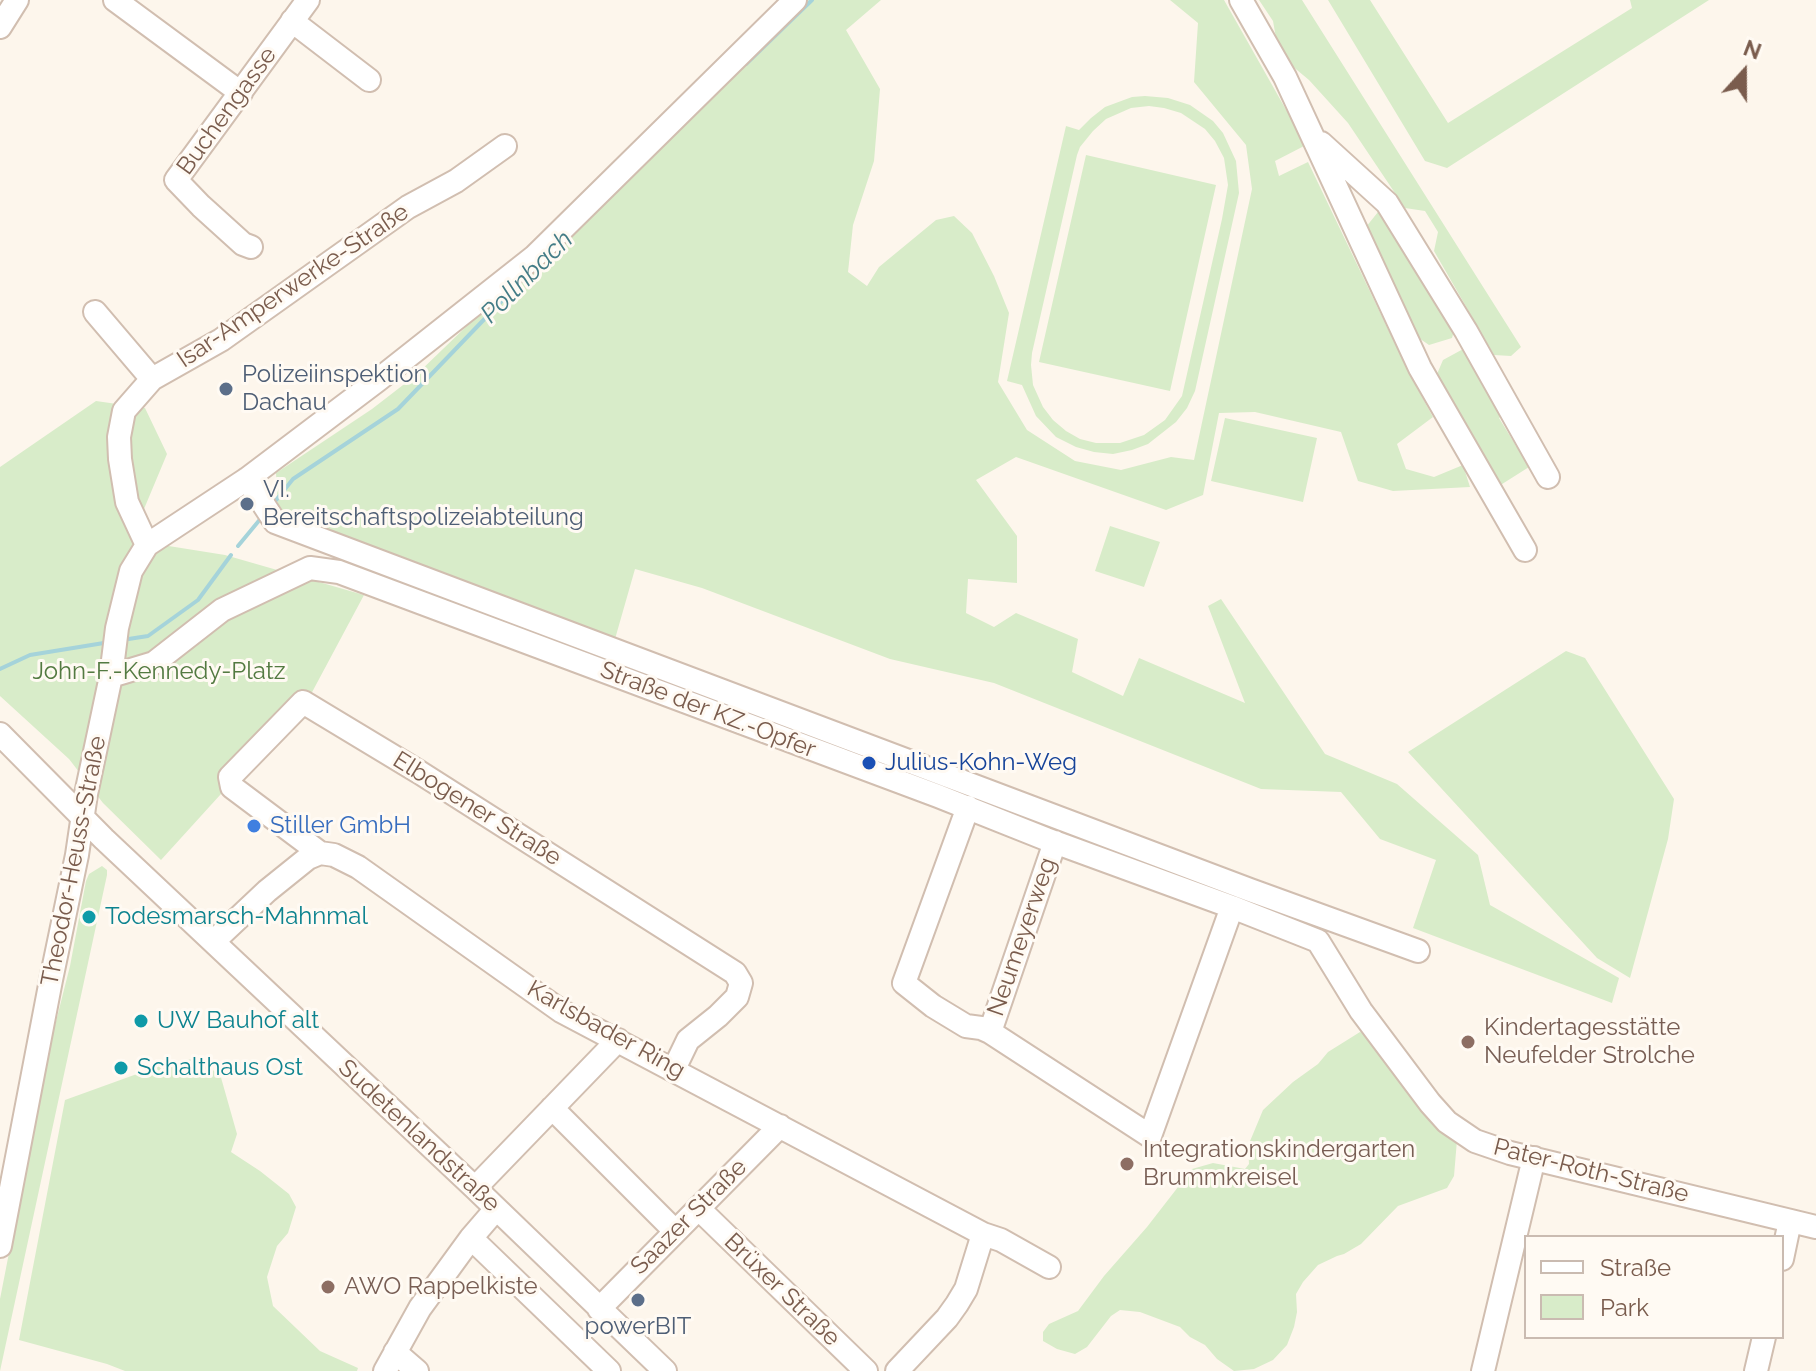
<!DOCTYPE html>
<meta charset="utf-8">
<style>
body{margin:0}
#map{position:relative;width:1816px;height:1371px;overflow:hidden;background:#fdf6ec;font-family:Raleway,sans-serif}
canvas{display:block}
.legend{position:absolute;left:1524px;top:1235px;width:260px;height:104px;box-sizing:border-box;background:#fffaf3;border:2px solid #cabbb1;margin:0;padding:10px 14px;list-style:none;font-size:24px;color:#7a5c4d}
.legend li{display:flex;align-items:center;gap:16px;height:40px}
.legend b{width:40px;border:2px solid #cabbb1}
.north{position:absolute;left:1704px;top:32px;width:80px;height:80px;-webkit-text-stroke:6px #fffaf3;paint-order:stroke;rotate:21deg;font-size:22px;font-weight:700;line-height:32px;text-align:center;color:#7a5c4d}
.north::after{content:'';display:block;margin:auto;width:28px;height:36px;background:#7a5c4d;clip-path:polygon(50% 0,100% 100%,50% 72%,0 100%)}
</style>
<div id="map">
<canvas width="1816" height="1371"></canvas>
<ul class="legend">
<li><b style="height:10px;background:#fff"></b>Straße</li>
<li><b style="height:22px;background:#d8ecc9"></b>Park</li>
</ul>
<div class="north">N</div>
</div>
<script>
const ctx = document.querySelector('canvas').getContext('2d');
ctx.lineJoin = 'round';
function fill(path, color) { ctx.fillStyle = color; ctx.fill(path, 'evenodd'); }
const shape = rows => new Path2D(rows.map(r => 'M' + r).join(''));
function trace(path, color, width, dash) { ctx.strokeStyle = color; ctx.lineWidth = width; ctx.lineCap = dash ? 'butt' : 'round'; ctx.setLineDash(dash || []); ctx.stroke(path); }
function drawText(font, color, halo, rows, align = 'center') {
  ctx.font = font + ' Raleway,sans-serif'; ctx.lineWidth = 6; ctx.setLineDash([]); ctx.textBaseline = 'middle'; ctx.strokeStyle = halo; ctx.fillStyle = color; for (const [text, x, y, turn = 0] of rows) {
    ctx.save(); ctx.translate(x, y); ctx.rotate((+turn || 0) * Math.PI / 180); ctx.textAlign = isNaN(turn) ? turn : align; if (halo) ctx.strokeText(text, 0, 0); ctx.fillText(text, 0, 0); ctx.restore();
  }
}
fill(shape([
 [805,0,881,0,846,30,880,89,874,161,853,225,848,272,867,286,879,267,936,220,954,216,972,233,994,276,1009,313,998,382,1027,430,1075,461,1121,470,1171,457,1194,460,1252,189,1246,145,1194,82,1198,23,1170,0,1224,0,1306,145,1275,161,1279,176,1308,162,1410,375,1433,417,1397,444,1406,469,1434,477,1463,465,1470,487,1393,491,1358,481,1341,432,1255,412,1219,413,1203,495,1166,510,1016,457,976,480,1017,536,1017,583,968,579,966,613,994,627,1016,613,1078,639,1072,672,1123,696,1139,658,1245,703,1208,606,1221,599,1325,754,1397,784,1478,855,1490,905,1619,978,1612,1003,1413,928,1436,860,1380,839,1341,792,1261,789,994,683,890,659,702,588,635,569,615,639,278,510,276,473,372,409,416,375],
 [1259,0,1302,0,1521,347,1511,356,1494,355,1434,251,1438,232,1425,211,1405,208,1348,123,1309,80,1279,55,1273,21],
 [1328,0,1370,0,1448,123,1632,8,1630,0,1709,0,1447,168,1425,161],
 [1145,96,1168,98,1190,105,1213,121,1223,133,1236,161,1239,193,1195,391,1187,408,1176,422,1148,444,1132,450,1113,454,1094,452,1076,447,1056,437,1036,416,1022,385,1007,381,1066,126,1079,130,1091,118,1105,107,1132,97],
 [1149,106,1164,108,1181,113,1205,129,1215,141,1224,158,1228,185,1222,219,1182,396,1165,420,1144,435,1120,443,1096,443,1080,439,1066,431,1053,420,1043,407,1033,385,1031,365,1032,353,1077,155,1080,147,1093,131,1106,119,1131,108],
 [1086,155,1216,185,1170,391,1039,362],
 [1378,212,1388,214,1456,324,1452,338,1429,345,1416,336,1366,227],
 [1465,348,1507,414,1499,418,1529,467,1499,486,1460,422,1437,374,1443,360],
 [96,401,145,408,167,454,131,540,225,555,364,595,310,696,161,860,103,803,69,759,0,696,0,467],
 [1225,418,1317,438,1303,502,1211,481],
 [1110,526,1160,542,1144,587,1095,571],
 [1566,651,1585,658,1674,799,1668,839,1630,978,1597,958,1408,752],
 [102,866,107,870,107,875,0,1371,0,1299,48,1053,70,966,86,881,89,874],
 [1360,1032,1367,1035,1457,1140,1454,1176,1447,1188,1398,1206,1361,1244,1344,1254,1337,1256,1318,1265,1303,1282,1296,1294,1297,1312,1294,1327,1287,1345,1273,1360,1254,1369,1234,1371,1217,1359,1205,1345,1190,1337,1180,1327,1140,1312,1120,1310,1111,1316,1087,1347,1075,1354,1057,1349,1043,1341,1043,1332,1049,1324,1078,1311,1104,1276,1147,1227,1192,1169,1213,1163,1245,1169,1249,1164,1248,1146,1263,1110,1293,1082,1318,1064,1328,1052],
 [192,1059,220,1074,237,1134,231,1152,260,1171,289,1194,296,1207,288,1233,277,1246,267,1277,273,1306,320,1351,358,1368,357,1371,125,1371,107,1364,19,1340,65,1100,159,1066]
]), '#d8ecc9');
trace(shape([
 [746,64,812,0],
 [273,504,293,479,398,409,521,281],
 [238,546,262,517],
 [122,640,148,636,198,600,231,555],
 [0,669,30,655,110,642]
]), '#a5d3da', 4);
const minor = shape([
 [115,0,241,93],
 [1241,0,1285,77,1420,368,1525,550],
 [292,21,369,80],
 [0,27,17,0],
 [1321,143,1387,203,1466,331,1548,477],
 [251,247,243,244,201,206,176,180,308,0],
 [95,312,152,379],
 [247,479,275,522,1250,890,1418,951],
 [147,545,127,502,120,459,119,437,124,411,152,379,221,340,408,207,456,181,505,146],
 [111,676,154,663,222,610,310,568,339,572,938,796,1046,839,1232,907,1318,941,1361,1011,1430,1103,1447,1122,1475,1141,1510,1153,1816,1227],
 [0,734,104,839,475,1188,665,1371],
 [968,807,904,983,933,1006,966,1026,981,1028,990,1032,1150,1136,1232,907],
 [320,853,232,787,230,777,303,702,419,772,735,973,741,983,737,997,718,1016,688,1040,674,1069],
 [214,941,267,891,308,858,320,853,334,855,358,867,561,1011,983,1234,966,1289,957,1304,947,1318,897,1371],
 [990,1032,1055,842],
 [552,1108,675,1231],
 [475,1188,618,1040],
 [698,1208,866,1371],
 [983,1234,1001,1240,1049,1267],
 [471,1238,609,1371],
 [0,1246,51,980,77,855,86,794,111,676,117,628,131,571,147,545,247,479,378,380,534,257,795,0],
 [1782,1259,1790,1221],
 [599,1309,780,1126],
 [395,1352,417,1371],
 [385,1371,420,1308,471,1238,496,1209],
 [1483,1371,1534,1158],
 [1756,1371,1764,1337]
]);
trace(minor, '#d1beb0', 26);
trace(minor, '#fff', 22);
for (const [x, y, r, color] of [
 [226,389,8,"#5c6f8a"],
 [247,504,8,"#5c6f8a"],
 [869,763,8,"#1a4fb4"],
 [254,826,8,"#3f7fe0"],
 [89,917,8,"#0f9aa8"],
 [141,1021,8,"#0f9aa8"],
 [1468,1042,8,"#8d6e63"],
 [121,1068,8,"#0f9aa8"],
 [1127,1164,8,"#8d6e63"],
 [328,1287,8,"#8d6e63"],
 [638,1300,8,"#5c6f8a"]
]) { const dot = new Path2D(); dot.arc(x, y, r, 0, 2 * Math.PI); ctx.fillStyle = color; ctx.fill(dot); trace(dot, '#fffaf3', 3); }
drawText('24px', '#7a5c4d', '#fffaf3', [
 ["Buchengasse",227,111,-54],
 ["Isar-Amperwerke-Straße",293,286,-34],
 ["Straße der KZ.-Opfer",708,710,21],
 ["Elbogener Straße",477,809,32],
 ["Theodor-Heuss-Straße",74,861,-79],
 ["Neumeyerweg",1022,937,-71],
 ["Karlsbader Ring",606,1030,29],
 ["Sudetenlandstraße",419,1136,43],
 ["Pater-Roth-Straße",1591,1171,14],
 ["Saazer Straße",689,1217,-45],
 ["Brüxer Straße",782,1290,44]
]);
drawText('24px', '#4e5e75', '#fffaf3', [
 ["Polizeiinspektion",242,375],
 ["Dachau",242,403],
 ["VI.",263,490],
 ["Bereitschaftspolizeiabteilung",263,518],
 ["powerBIT",638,1327,"center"]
], 'left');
drawText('24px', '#537a41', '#fffaf3', [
 ["John-F.-Kennedy-Platz",159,672]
]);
drawText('24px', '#164399', '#fffaf3', [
 ["Julius-Kohn-Weg",885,763]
], 'left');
drawText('24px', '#366cbe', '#fffaf3', [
 ["Stiller GmbH",270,826]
], 'left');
drawText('24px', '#0d838f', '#fffaf3', [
 ["Todesmarsch-Mahnmal",105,917],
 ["UW Bauhof alt",157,1021],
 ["Schalthaus Ost",137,1068]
], 'left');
drawText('24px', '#785e54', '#fffaf3', [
 ["Kindertagesstätte",1484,1028],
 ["Neufelder Strolche",1484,1056],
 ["Integrationskindergarten",1143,1150],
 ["Brummkreisel",1143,1178],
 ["AWO Rappelkiste",344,1287]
], 'left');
drawText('italic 26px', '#437c86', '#fffaf3', [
 ["Pollnbach",527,277,-45]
]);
</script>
